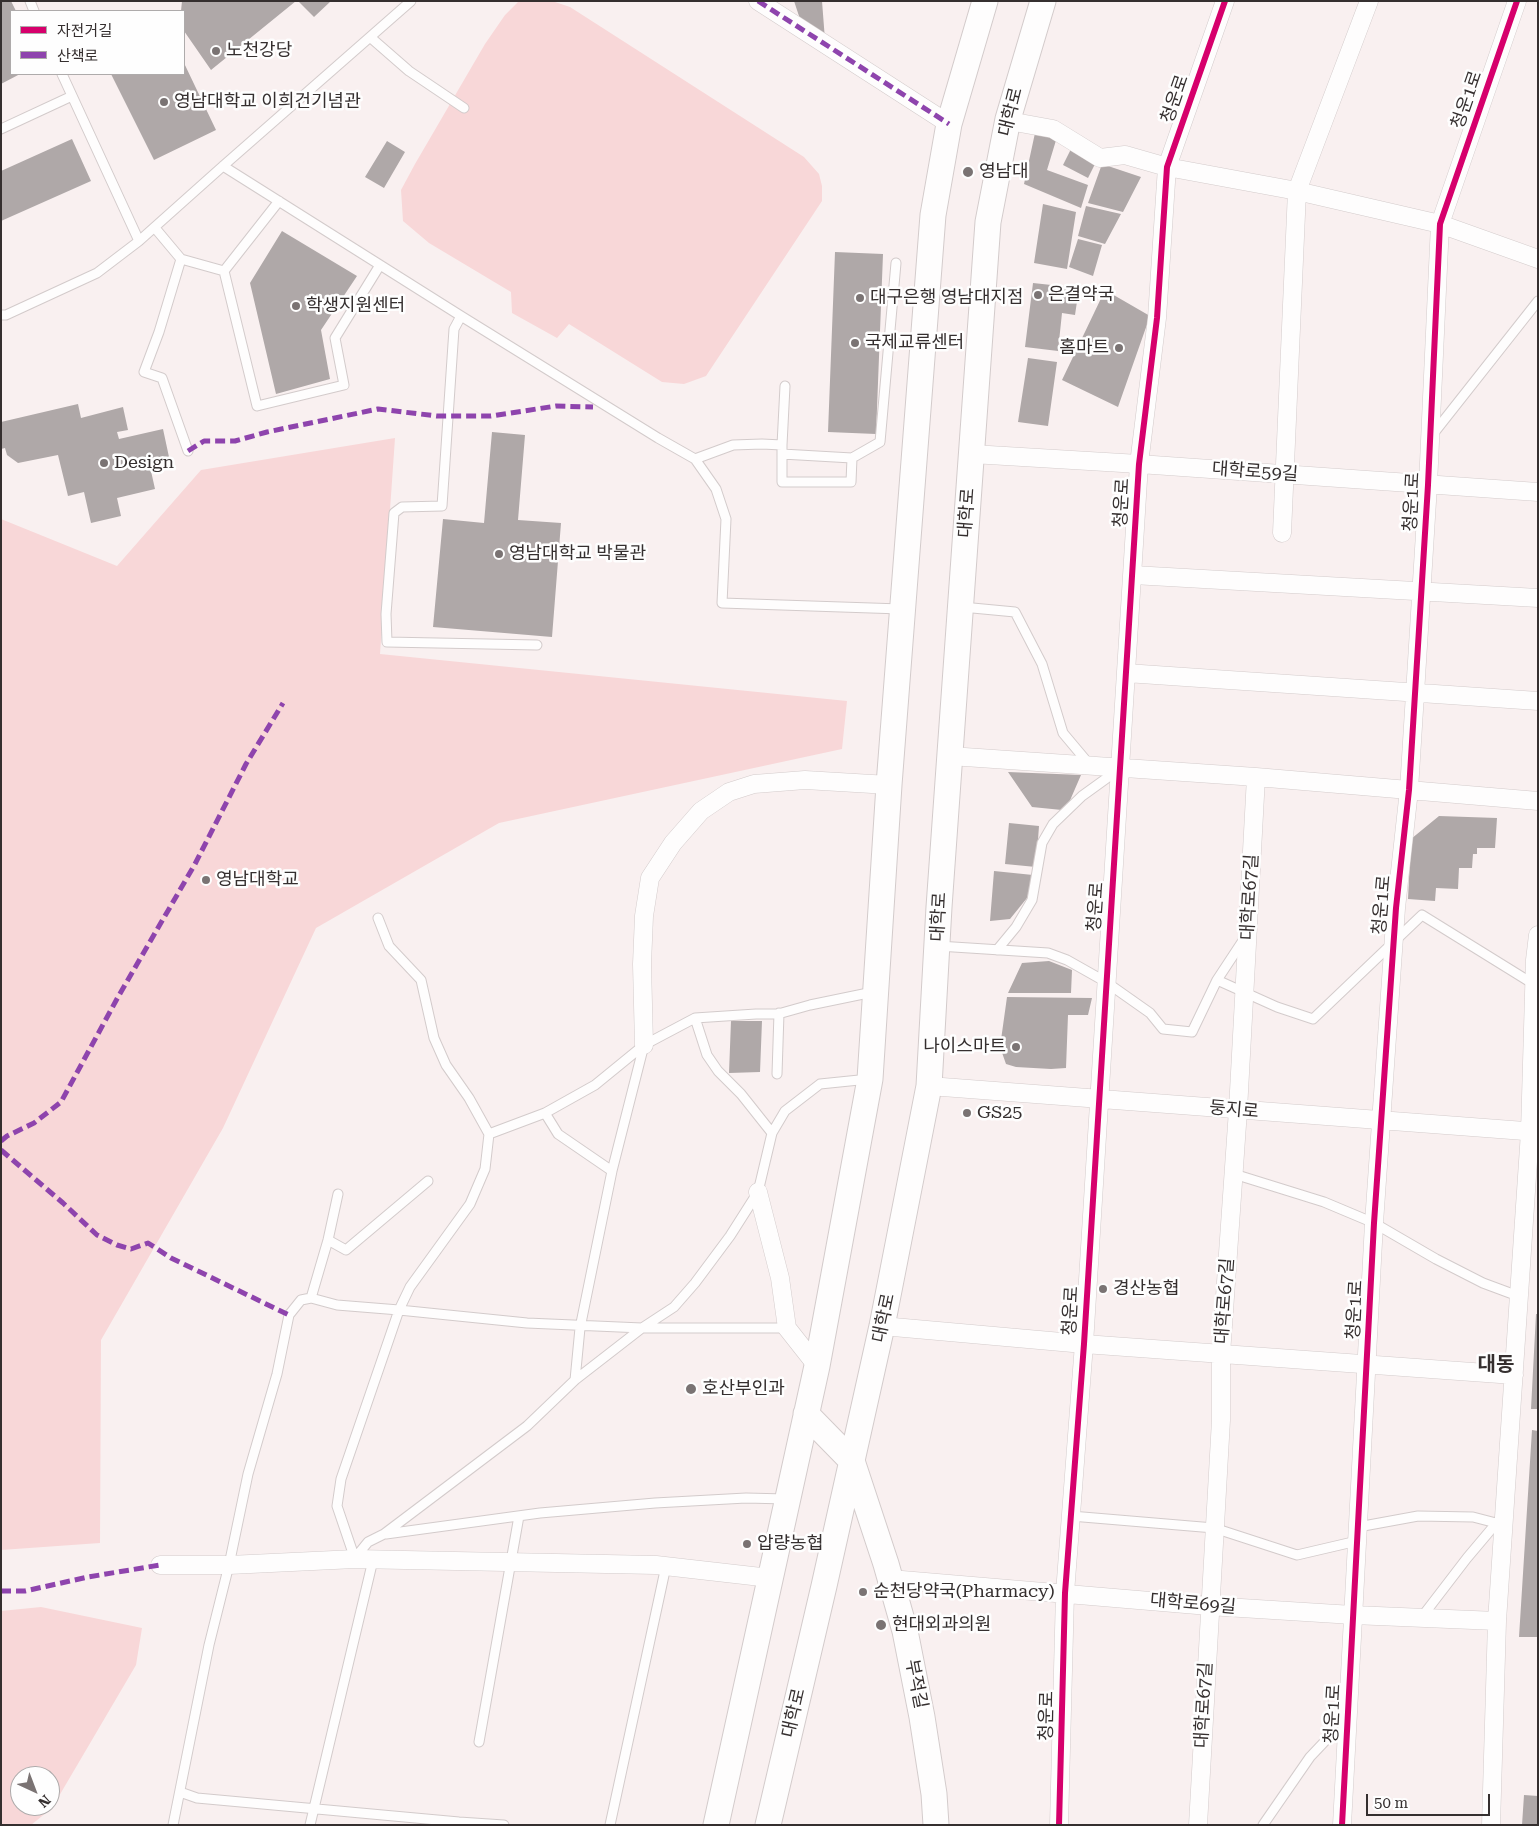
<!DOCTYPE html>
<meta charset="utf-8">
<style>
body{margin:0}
#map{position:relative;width:1539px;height:1826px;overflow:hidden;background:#f9f0f0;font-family:"Roboto Serif","Noto Sans KR",serif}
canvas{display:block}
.frame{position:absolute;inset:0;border:2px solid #352f2f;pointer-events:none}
.legend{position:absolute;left:10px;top:10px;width:175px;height:65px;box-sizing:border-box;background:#fefefe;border:1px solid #aeabab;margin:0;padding:6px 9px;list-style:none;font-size:15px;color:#352f2f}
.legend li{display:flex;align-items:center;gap:10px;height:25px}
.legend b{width:25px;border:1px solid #aeabab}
.north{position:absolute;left:10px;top:1766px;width:50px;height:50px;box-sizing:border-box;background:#fefefe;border:1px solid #aeabab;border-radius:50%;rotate:137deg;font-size:14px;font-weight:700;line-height:20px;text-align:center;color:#352f2f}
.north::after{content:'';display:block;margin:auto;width:18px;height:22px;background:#7a7373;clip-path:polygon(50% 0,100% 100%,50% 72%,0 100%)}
.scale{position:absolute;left:1366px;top:1794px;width:124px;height:22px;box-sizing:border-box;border:2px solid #352f2f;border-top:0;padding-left:6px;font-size:15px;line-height:18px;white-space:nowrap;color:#352f2f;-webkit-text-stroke:4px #fefefe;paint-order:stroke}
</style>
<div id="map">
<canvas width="1539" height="1826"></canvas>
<div class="frame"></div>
<ul class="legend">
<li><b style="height:6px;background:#d6006c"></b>자전거길</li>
<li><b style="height:6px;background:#8e44ad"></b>산책로</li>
</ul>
<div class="north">N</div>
<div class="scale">50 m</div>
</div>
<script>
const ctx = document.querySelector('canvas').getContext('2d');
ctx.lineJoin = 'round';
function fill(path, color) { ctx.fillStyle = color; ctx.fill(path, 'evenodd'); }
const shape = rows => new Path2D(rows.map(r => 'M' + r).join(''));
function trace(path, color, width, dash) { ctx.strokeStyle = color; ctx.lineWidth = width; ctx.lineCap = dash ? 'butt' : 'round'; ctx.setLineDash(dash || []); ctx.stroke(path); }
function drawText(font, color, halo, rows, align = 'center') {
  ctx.font = font + ' "Roboto Serif","Noto Sans KR",serif'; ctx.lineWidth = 5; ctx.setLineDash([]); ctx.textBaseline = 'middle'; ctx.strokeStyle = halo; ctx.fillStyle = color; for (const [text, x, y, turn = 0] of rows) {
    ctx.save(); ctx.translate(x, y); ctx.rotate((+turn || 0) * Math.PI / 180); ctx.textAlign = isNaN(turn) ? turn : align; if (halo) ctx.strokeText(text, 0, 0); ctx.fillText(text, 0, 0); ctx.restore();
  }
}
fill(shape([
 [521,1,552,1,570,7,804,157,819,174,822,186,822,201,706,376,684,384,662,382,569,324,557,338,512,313,511,292,429,243,403,221,401,190,415,164,485,44,505,15,518,2],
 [395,438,380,654,847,701,842,749,499,823,316,928,223,1128,101,1340,100,1543,1,1550,1,519,117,566,201,470],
 [41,1607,142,1628,136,1665,52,1808,31,1825,1,1825,1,1611],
 [20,1776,50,1776,50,1806,20,1806]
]), '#f8d7d8');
fill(shape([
 [1,1,11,1,16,11,11,11,11,74,20,74,1,84],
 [182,1,296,1,211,70,184,31,184,11,181,11],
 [298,1,331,1,314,17],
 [794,1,822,1,826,53,806,37],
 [184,63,216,130,154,160,111,74,184,74],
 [1035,133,1057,137,1047,170,1088,185,1081,208,1024,184],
 [72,139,91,181,1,221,1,171],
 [387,141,405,152,384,188,365,177],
 [1071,149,1096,162,1088,178,1063,165],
 [1102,164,1141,177,1123,212,1088,203],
 [1043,204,1076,212,1067,269,1034,263],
 [1086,206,1121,214,1105,244,1078,236],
 [282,231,357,276,321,330,330,379,276,394,250,283],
 [1078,239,1102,245,1093,276,1069,267],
 [835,252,883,254,876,434,828,432],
 [1033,283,1079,288,1075,315,1062,313,1058,351,1025,347],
 [1105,290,1150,316,1118,407,1062,380],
 [1028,358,1057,362,1048,426,1018,422],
 [78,404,81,418,123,407,128,430,117,432,119,439,163,429,169,457,149,462,155,489,117,498,121,516,91,523,84,492,68,496,58,455,18,463,7,455,5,448,1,449,1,422],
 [492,432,525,435,518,520,561,523,552,637,433,627,443,519,484,523],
 [1008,772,1081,775,1068,805,1062,810,1032,807],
 [1439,816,1497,818,1495,848,1477,848,1477,854,1473,854,1472,868,1459,868,1458,889,1436,888,1435,901,1408,899,1411,839],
 [1009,823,1039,826,1036,867,1005,864],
 [994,871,1033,875,1027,898,1010,919,990,921],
 [1049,961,1072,970,1071,993,1008,993,1022,963],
 [1007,997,1092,998,1088,1015,1068,1015,1066,1068,1051,1069,1016,1067,1006,1064,1000,1047],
 [731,1021,762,1021,760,1072,729,1073],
 [1536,1314,1538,1314,1538,1409,1531,1409],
 [1532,1430,1538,1431,1538,1637,1519,1637],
 [1524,1795,1538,1796,1538,1825,1522,1825]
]), '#afa8a8');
const lane = shape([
 [30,1,34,11],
 [370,37,409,71,464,108],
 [62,74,139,241],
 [1,129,72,96],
 [223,166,461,316,658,438,695,459,716,489,726,519,722,603,901,609],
 [279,201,224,271,257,406,344,385,335,338,380,265],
 [155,228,181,259,159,332,144,372,162,378,188,451],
 [181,259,224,271],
 [1,315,6,315,97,273,139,241,223,166,411,1],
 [461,316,454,329,442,506,402,507,394,513,386,614,387,642,537,645],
 [1433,434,1538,301],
 [782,445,785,386],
 [852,458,880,442,896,263],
 [695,459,733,445,762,444,782,445,782,482,851,482,852,458,782,454],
 [962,607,1015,612,1042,664,1063,733,1089,764],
 [378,918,389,946,421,980,434,1038,446,1065,469,1098,489,1134],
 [938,946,1048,953,1067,960,1106,982,1150,1013,1163,1029,1192,1032,1217,980,1244,939],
 [997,950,1016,927,1032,900,1042,843,1053,824,1082,796,1118,770],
 [1217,980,1277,1007,1313,1019,1422,915,1535,985],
 [695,1018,707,1055,718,1071,741,1094,772,1133],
 [777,1074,779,1013],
 [545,1113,558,1134,612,1171,644,1045],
 [1234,1174,1324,1202,1374,1223,1436,1259,1483,1283,1518,1296],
 [328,1240,346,1250,428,1181],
 [311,1298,328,1240,338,1194],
 [575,1380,580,1328,612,1171],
 [1071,1516,1214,1528,1297,1555,1357,1541],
 [1358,1527,1418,1516,1473,1517,1496,1523],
 [386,1534,540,1513,655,1503,746,1498,786,1499],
 [355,1558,368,1542,384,1534,527,1426,575,1380,642,1328,674,1307,695,1283,730,1236,758,1192,772,1133,785,1111,820,1084,869,1079],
 [355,1559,337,1506,341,1479,399,1310,527,1323,642,1328,787,1328],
 [1421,1618,1467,1558,1499,1520],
 [479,1742,519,1516],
 [180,1792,197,1798,459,1822,504,1825],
 [173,1825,209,1645,229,1565,248,1474,277,1374,289,1315,301,1300,311,1298,337,1305,399,1310,410,1287,470,1204,485,1169,489,1134,545,1113,595,1085,644,1045,695,1018,756,1014,778,1014,810,1005,873,992],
 [310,1825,373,1560],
 [610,1825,666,1566],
 [1263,1825,1310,1757,1328,1738,1347,1729]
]);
const street = shape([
 [758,1,949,124],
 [1008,119,1020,123,1053,129,1100,158,1125,155,1167,167,1297,191,1440,224,1538,259],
 [972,454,1139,464,1538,492],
 [1282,533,1297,191,1369,1],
 [1133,575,1538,598],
 [1126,673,1538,701],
 [950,756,1256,777,1538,801],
 [644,1045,642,964,644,916,650,878,673,843,701,811,729,792,754,784,805,780,889,785],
 [929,1086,1538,1132],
 [758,1192,780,1278,787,1328,817,1366],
 [882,1326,1084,1344,1514,1375],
 [160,1565,229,1565,355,1559,656,1565,770,1578],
 [890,1579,1209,1606,1353,1615,1497,1621],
 [1059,1825,1065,1593,1084,1344,1139,464,1157,318,1167,167,1225,1],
 [1198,1825,1221,1420,1221,1354,1238,1110,1256,777],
 [1342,1825,1374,1223,1396,908,1409,790,1428,485,1440,224,1517,1],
 [1491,1825,1497,1621,1530,1132,1535,960,1538,935]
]);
const secondary = shape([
 [806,1414,852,1461,886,1564,905,1631,922,1717,934,1794,936,1825],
 [716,1825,817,1366,870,1079,889,785,933,215,949,124,985,1],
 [768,1825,824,1586,882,1326,929,1086,939,907,988,222,1008,119,1043,1]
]);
trace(lane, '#d3cbcb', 11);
trace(street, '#d3cbcb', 19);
trace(secondary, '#d3cbcb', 27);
trace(lane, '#fefdfd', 9);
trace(street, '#fefdfd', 18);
trace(secondary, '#fefdfd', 25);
trace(shape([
 [758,1,949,124],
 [188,451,204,441,235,441,267,432,378,409,437,416,491,416,556,406,593,407],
 [1,1141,7,1136,34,1123,61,1102,118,997,195,864,246,764,283,703],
 [1,1150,63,1203,97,1235,117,1245,131,1249,148,1243,171,1258,289,1315],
 [1,1591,25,1591,88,1577,160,1565]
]), '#8e44ad', 5, [10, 5]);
trace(shape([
 [1059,1825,1065,1593,1084,1344,1139,464,1157,318,1167,167,1225,1],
 [1342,1825,1374,1223,1396,908,1409,790,1428,485,1440,224,1517,1]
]), '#d6006c', 6);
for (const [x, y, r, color] of [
 [216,51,5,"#7a7373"],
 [164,102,5,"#7a7373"],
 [968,172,6,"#7a7373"],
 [1038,295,5,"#7a7373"],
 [860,298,5,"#7a7373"],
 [296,306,5,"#7a7373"],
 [855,343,5,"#7a7373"],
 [1119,348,5,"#7a7373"],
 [104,463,5,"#7a7373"],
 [499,554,5,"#7a7373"],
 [206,880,5,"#7a7373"],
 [1016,1047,5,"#7a7373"],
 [967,1113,5,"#7a7373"],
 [1103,1289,5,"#7a7373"],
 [691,1389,6,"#7a7373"],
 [747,1544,5,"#7a7373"],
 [863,1592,5,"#7a7373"],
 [881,1625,6,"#7a7373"]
]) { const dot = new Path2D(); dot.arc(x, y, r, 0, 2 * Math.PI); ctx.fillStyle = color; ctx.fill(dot); trace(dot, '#fefefe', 2); }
drawText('18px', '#352f2f', '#fefefe', [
 ["노천강당",226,51],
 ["영남대학교 이희건기념관",174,102],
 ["영남대",979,172],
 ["은결약국",1048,295],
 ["대구은행 영남대지점",870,298],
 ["학생지원센터",306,306],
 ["국제교류센터",865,343],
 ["홈마트",1109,348,"right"],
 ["Design",114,463],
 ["영남대학교 박물관",509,554],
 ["영남대학교",216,880],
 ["나이스마트",1006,1047,"right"],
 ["GS25",977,1113],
 ["경산농협",1113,1289],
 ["호산부인과",702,1389],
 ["압량농협",757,1544],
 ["순천당약국(Pharmacy)",873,1592],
 ["현대외과의원",892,1625]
], 'left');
drawText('18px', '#352f2f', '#fefefe', [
 ["청운로",1175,99,-71],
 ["청운1로",1467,100,-71],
 ["대학로",1011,112,-76],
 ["대학로59길",1255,472,4],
 ["청운1로",1412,502,-87],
 ["청운로",1122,503,-87],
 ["대학로",967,513,-86],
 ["대학로67길",1250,897,-87],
 ["청운1로",1382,905,-85],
 ["청운로",1096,907,-86],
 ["대학로",939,917,-87],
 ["둥지로",1234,1110,5],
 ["대학로67길",1225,1301,-86],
 ["청운1로",1355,1310,-87],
 ["청운로",1071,1311,-87],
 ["대학로",884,1318,-78],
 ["대학로69길",1193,1604,5],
 ["부적길",916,1684,79],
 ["대학로67길",1204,1705,-87],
 ["대학로",794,1713,-77],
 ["청운1로",1333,1714,-87],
 ["청운로",1047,1716,-89]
]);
drawText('bold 20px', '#352f2f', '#fefefe', [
 ["대동",1496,1365]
]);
</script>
